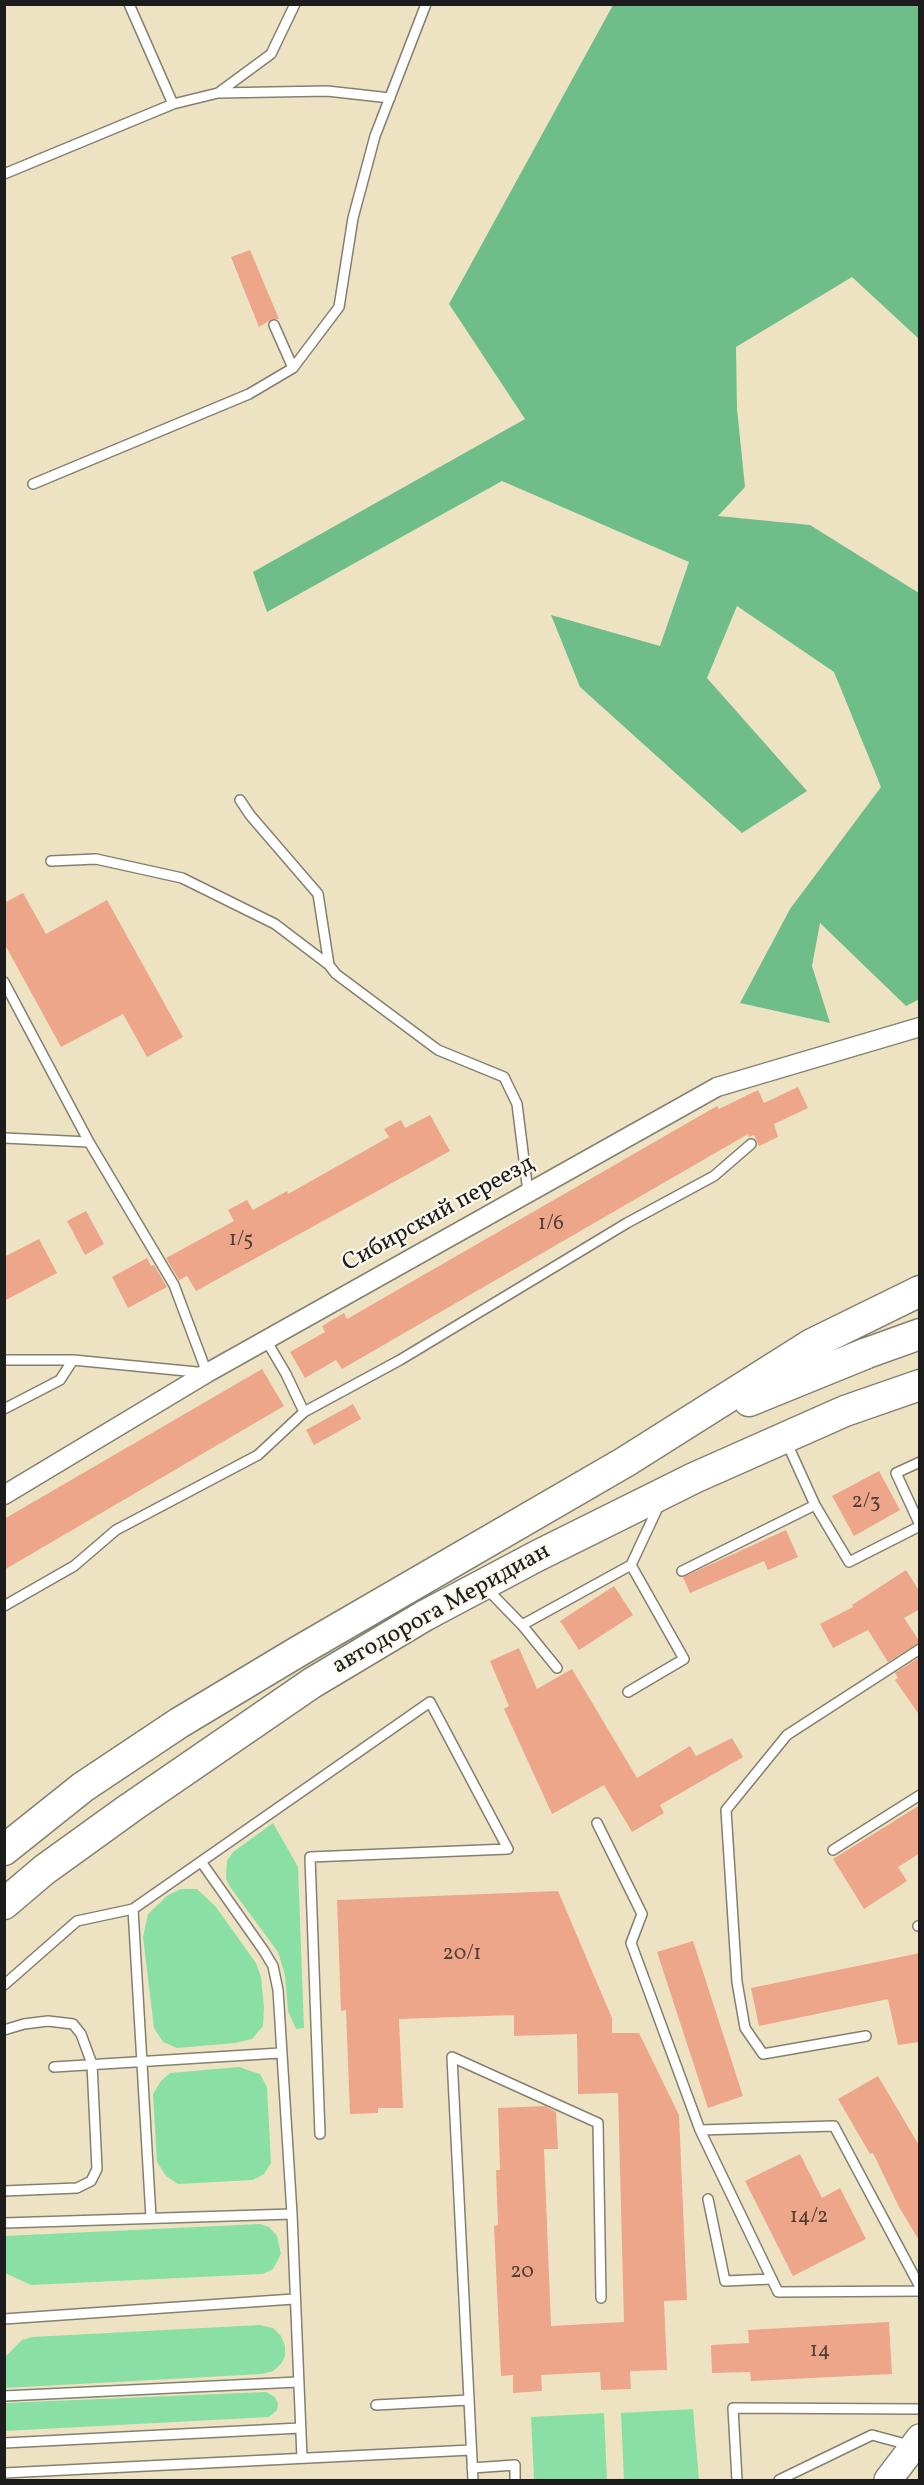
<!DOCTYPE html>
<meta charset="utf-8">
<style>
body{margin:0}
#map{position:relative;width:924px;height:2485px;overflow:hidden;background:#ede3c3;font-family:Vollkorn,serif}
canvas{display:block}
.frame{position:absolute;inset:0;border:6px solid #1c1c1c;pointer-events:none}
</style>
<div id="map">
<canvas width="924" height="2485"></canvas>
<div class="frame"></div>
</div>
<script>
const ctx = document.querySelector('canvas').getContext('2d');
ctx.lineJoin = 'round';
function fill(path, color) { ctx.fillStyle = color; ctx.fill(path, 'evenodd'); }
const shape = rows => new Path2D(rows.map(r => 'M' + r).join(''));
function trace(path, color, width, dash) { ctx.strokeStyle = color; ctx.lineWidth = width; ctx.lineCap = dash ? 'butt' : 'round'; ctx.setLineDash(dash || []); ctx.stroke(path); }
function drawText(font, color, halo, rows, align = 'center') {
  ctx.font = font + ' Vollkorn,serif'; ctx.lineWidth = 4.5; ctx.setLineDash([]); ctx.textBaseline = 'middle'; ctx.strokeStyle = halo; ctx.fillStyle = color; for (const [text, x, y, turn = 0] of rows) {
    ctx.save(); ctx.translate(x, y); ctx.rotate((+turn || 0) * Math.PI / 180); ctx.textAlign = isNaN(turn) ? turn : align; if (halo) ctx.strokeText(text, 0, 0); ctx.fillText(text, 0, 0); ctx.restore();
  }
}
fill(shape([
 [273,1823,298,1867,304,2028,296,2029,288,2011,285,1975,278,1952,230,1887,226,1879,227,1861,233,1852],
 [181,1889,197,1889,216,1907,256,1963,261,1977,264,2007,263,2026,252,2039,235,2043,177,2048,163,2042,154,2028,143,1937,148,1914,168,1895],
 [239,2067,260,2074,267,2087,271,2163,264,2174,253,2180,178,2184,166,2176,157,2162,153,2094,161,2081,170,2073],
 [260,2224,269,2227,277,2236,281,2254,273,2269,263,2274,31,2285,5,2273,5,2236],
 [260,2325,273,2328,281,2336,285,2346,285,2356,281,2364,273,2371,262,2374,5,2388,5,2357,22,2340,32,2337],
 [266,2392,275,2397,278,2403,277,2410,269,2417,5,2431,5,2403],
 [693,2409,699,2480,624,2480,621,2413],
 [604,2413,607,2480,534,2480,531,2417]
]), '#8ae0a4');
fill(shape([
 [613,5,919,5,919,339,852,277,736,347,737,409,745,487,718,516,810,525,919,593,920,999,906,1006,820,923,812,966,830,1023,740,1003,790,909,881,787,834,672,737,606,707,678,807,791,742,833,580,687,551,615,660,646,689,562,502,481,267,612,253,572,525,419,449,304]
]), '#6fbe8a');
fill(shape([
 [250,250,279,319,272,319,259,327,231,257],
 [23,893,46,934,107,900,183,1037,147,1057,123,1014,61,1047,4,943,4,903],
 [798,1087,808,1108,774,1124,778,1137,759,1146,754,1135,749,1137,748,1134,342,1369,336,1360,305,1378,290,1352,325,1332,322,1326,344,1313,347,1319,717,1106,719,1109,758,1090,764,1103],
 [430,1115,450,1151,196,1291,187,1276,179,1280,166,1258,234,1221,228,1210,247,1200,253,1210,287,1191,288,1194,389,1137,384,1129,401,1120,405,1128],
 [86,1211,104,1244,85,1255,67,1221],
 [39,1239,57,1273,4,1301,4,1257],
 [147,1258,151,1266,154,1265,167,1287,128,1308,112,1277],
 [262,1369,284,1406,4,1570,4,1519],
 [353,1404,361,1419,314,1445,306,1430],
 [879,1471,900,1510,854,1536,832,1496],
 [786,1530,798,1557,768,1570,764,1561,690,1593,683,1577],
 [906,1570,920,1592,920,1609,904,1618,920,1642,888,1662,868,1630,833,1648,820,1624,853,1607,852,1605],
 [614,1586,633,1615,579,1650,560,1621],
 [519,1648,537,1689,572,1669,637,1778,690,1746,696,1756,732,1738,743,1757,660,1805,664,1813,632,1832,604,1785,552,1814,504,1709,509,1706,490,1661],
 [920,1657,920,1716,895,1680,898,1678,895,1673],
 [920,1805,920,1853,898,1867,907,1881,864,1909,833,1859],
 [558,1891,612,2018,612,2033,639,2033,679,2115,687,2300,664,2301,667,2370,630,2371,631,2389,601,2390,600,2372,541,2375,542,2391,513,2393,513,2375,501,2376,494,2226,498,2225,496,2170,500,2170,498,2108,545,2106,556,2112,558,2149,544,2149,551,2326,624,2322,618,2093,578,2094,577,2034,514,2036,514,2015,399,2019,403,2108,378,2108,378,2113,350,2114,346,2010,341,2011,337,1900],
 [693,1941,743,2096,708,2108,657,1952],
 [920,1953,920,2042,898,2045,888,1999,759,2026,751,1988],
 [878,2076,920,2147,920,2242,899,2207,873,2153,870,2154,838,2099],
 [800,2154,822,2198,840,2188,866,2239,793,2276,745,2181],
 [889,2322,892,2374,751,2381,750,2372,712,2373,711,2345,749,2343,748,2330]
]), '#eda689');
const lane = shape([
 [129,4,173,104],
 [218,93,271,54,295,4],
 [4,174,173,104,218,93,327,91,390,98],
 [274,325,293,368],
 [33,484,249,394,293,368,339,307,353,218,375,136,426,4],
 [240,800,250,815,318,894,329,965,336,974,438,1050,504,1077,517,1104,528,1192],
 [51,861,96,859,182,878,275,924,329,965],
 [4,982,89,1142],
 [4,1138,89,1142,174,1285,207,1373,73,1360,4,1360],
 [266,1340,286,1374,304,1412],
 [4,1409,60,1380,73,1360],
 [786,1441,815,1505,849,1562,920,1526],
 [920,1462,896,1473,920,1525],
 [682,1571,815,1505],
 [486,1588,522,1625,631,1565,660,1503],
 [4,1606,74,1566,116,1530,258,1455,304,1412,400,1360,627,1223,714,1176,751,1144],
 [522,1625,557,1668],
 [628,1692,684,1659,631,1565],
 [597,1823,642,1914,631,1943,700,2130,834,2126,920,2287],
 [833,1850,920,1795],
 [202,1863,264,1951,273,1966,278,1990,292,2214,302,2458],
 [133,1909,151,2218],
 [918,1926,920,1926],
 [4,1985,77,1921,133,1909,430,1702,508,1849,310,1857,320,2134],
 [4,2030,24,2024,48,2021,73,2024,81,2034,92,2064,97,2169,91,2181,77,2188,4,2191],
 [866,2036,763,2054,745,2028,737,1982,726,1810,787,1735,920,1649],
 [54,2067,280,2053],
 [700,2130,778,2292,920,2291],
 [708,2199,725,2281,772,2279],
 [4,2223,292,2214],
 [4,2319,294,2299],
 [4,2396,298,2382],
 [376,2405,469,2400],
 [4,2443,300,2428],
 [472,2468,515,2465,515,2480],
 [4,2473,471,2450],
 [473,2480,452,2057,598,2123,601,2298],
 [737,2480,733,2408,920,2409],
 [779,2480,872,2435,909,2445]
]);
const street = shape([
 [4,1495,207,1373,717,1087,920,1027]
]);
const secondary = shape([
 [888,2480,920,2438]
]);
const primary = shape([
 [749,1401,867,1353,920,1334],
 [4,1850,83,1787,179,1723,299,1651,625,1462,812,1344,920,1291],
 [4,1904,44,1870,130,1808,312,1683,424,1616,537,1556,694,1478,845,1411,920,1385]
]);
trace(lane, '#848070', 12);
trace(street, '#848070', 21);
trace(secondary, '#848070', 30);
trace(primary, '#848070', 33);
trace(lane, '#fff', 9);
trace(street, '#fff', 18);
trace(secondary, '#fff', 27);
trace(primary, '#fff', 30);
drawText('21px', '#503e37', null, [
 ["1/6",551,1225],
 ["1/5",241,1241],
 ["2/3",866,1503],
 ["20/1",462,1955],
 ["14/2",809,2218],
 ["20",522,2273],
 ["14",820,2352]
]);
drawText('24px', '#1c1c1c', '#fbf7ec', [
 ["Сибирский переезд",439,1215,-29],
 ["автодорога Меридиан",442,1610,-29]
]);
</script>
